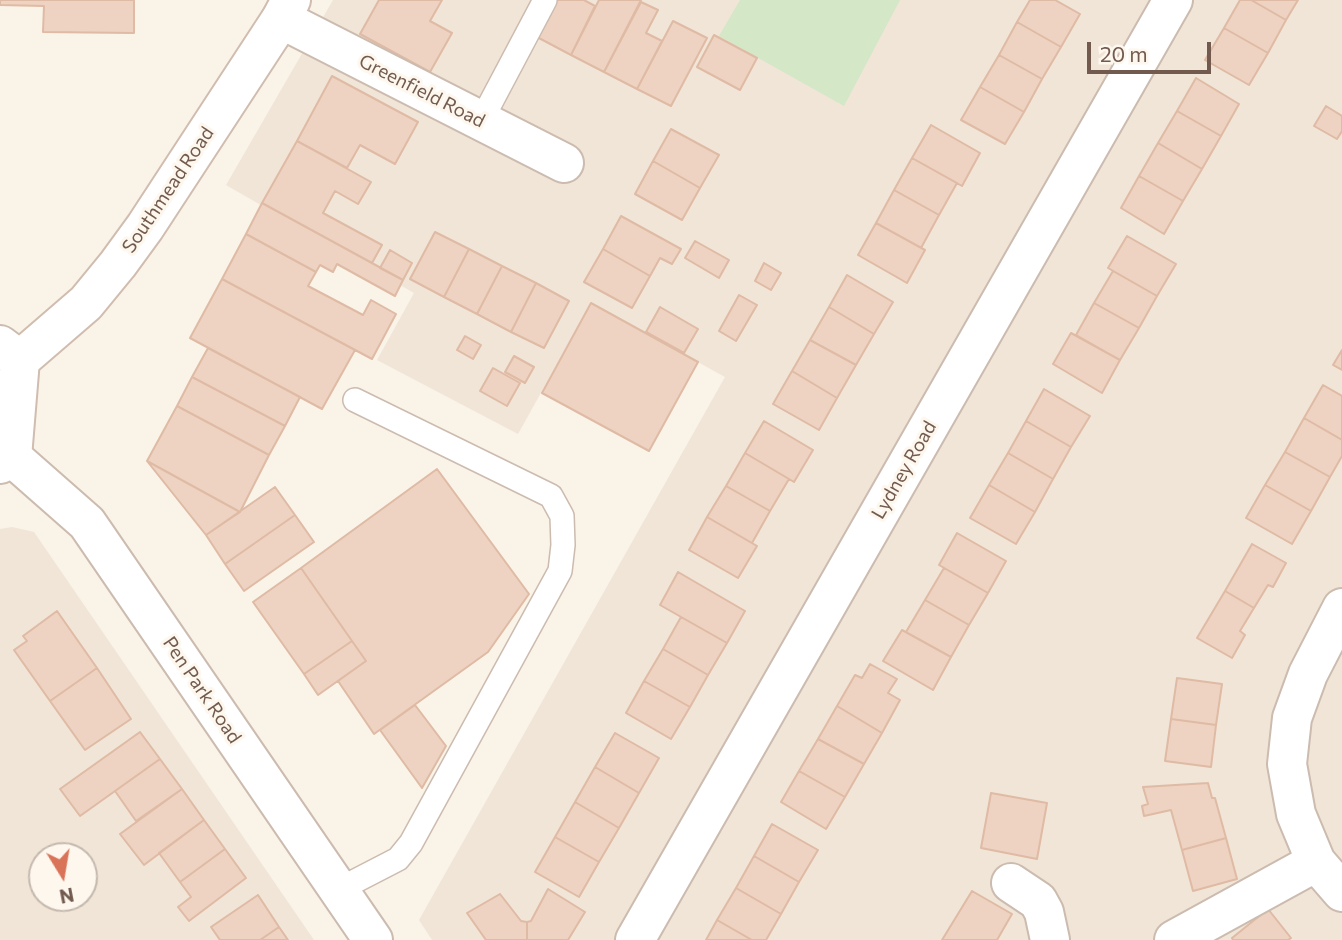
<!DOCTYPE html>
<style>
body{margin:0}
#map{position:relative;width:1342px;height:940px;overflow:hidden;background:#faf3e8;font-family:Commissioner,sans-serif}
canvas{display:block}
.north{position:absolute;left:28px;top:842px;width:70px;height:70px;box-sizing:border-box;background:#fdf7ee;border:2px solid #c5b9ae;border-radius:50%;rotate:169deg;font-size:19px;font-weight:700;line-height:28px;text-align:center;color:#725b4e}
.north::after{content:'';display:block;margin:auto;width:24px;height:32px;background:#d97458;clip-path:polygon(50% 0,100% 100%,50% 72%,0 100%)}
.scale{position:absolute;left:1087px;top:42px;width:124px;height:32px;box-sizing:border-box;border:4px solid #725b4e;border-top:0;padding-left:9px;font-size:21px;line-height:24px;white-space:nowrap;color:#725b4e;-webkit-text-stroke:5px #fdf7ee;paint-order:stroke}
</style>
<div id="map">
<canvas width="1342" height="940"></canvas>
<div class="north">N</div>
<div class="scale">20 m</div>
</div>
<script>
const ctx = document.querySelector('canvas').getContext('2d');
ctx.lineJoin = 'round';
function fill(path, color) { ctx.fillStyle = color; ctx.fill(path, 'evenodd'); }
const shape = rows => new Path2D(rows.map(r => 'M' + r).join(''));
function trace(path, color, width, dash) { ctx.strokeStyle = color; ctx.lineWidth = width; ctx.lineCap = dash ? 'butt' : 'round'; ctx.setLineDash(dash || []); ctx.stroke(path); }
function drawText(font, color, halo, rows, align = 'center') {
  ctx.font = font + ' Commissioner,sans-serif'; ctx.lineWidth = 6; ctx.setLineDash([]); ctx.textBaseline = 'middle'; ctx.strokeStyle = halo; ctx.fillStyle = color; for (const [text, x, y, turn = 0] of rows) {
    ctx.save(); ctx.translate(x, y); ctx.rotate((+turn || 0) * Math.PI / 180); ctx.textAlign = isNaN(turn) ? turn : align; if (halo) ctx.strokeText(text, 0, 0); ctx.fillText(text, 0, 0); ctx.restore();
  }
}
fill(shape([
 [333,0,1342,0,1342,940,432,940,419,920,725,377,591,303,518,434,377,360,414,293,226,185],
 [12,527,34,532,314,940,0,940,0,529],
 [42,856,84,856,84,898,42,898]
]), '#f1e5d7');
fill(shape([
 [740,0,900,0,844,106,719,36]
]), '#d4e7c7');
const building = shape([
 [0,0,134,0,134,33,43,32,44,6,0,5,0,0],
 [379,0,442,0,430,21,452,33,430,72,360,34,379,0],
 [556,0,584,0,595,6,571,55,537,37,556,0],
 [599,0,641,0,604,72,571,55,599,0],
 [1030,0,1055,0,1080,14,1061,47,1017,22,1030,0],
 [1240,0,1251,0,1286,20,1268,53,1224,28,1240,0],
 [1251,0,1298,0,1286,20,1251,0],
 [641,2,658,10,646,33,662,41,637,89,604,72,641,2],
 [673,21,707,38,671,106,637,89,673,21],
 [1017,22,1061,47,1042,79,999,55,1017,22],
 [1224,28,1268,53,1249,85,1205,60,1224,28],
 [714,35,757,58,740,90,697,67,714,35],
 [999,55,1042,79,1024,112,980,87,999,55],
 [332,76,418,122,395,164,360,145,347,168,297,141,332,76],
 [1196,78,1239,104,1221,136,1177,111,1196,78],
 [980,87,1024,112,1005,144,961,120,980,87],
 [1326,106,1342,116,1342,131,1337,139,1314,126,1326,106],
 [1177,111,1221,136,1202,169,1158,143,1177,111],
 [931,125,980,153,962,186,912,158,931,125],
 [671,129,719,155,700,188,653,161,671,129],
 [297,141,371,182,358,204,335,191,323,213,382,245,372,263,262,203,297,141],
 [1158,143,1202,169,1183,201,1139,176,1158,143],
 [912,158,957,183,939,215,894,190,912,158],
 [653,161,700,188,682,220,635,194,653,161],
 [1139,176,1183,201,1164,234,1121,208,1139,176],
 [894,190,939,215,921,248,876,223,894,190],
 [262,203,403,280,395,296,337,264,333,272,320,265,316,272,246,234,262,203],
 [621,216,681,249,672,264,660,258,650,276,603,249,621,216],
 [876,223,925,250,907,283,858,255,876,223],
 [435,232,469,249,444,297,410,279,435,232],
 [246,234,316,272,308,286,363,315,371,300,396,314,372,359,222,279,246,234],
 [1127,236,1176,264,1157,296,1108,268,1127,236],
 [695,241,729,260,719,278,685,258,695,241],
 [469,249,502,266,477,314,444,297,469,249],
 [603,249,650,276,632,308,584,282,603,249],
 [390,250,412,263,403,280,380,268,390,250],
 [764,263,781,273,771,290,755,281,764,263],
 [502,266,536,283,511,332,477,314,502,266],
 [1113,271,1157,296,1139,328,1094,303,1113,271],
 [847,275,893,302,874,334,829,307,847,275],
 [222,279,355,350,322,409,190,338,222,279],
 [536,283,569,301,544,348,511,332,536,283],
 [739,295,757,305,736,341,719,331,739,295],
 [591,303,698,362,649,451,542,393,591,303],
 [1094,303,1139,328,1120,360,1076,335,1094,303],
 [660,307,698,329,684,353,646,332,660,307],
 [829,307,874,334,856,365,810,340,829,307],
 [1071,333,1120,360,1102,393,1053,364,1071,333],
 [465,336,481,345,473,359,457,350,465,336],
 [810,340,856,365,837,398,792,371,810,340],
 [208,348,300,397,285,426,192,377,208,348],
 [1342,350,1342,370,1333,365,1342,350],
 [514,356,534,367,525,383,505,372,514,356],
 [493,368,520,383,507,406,480,391,493,368],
 [792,371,837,398,819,430,773,404,792,371],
 [192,377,285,426,269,455,177,406,192,377],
 [1323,385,1342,396,1342,440,1304,418,1323,385],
 [1044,389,1090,416,1071,447,1026,421,1044,389],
 [177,406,269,455,240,512,147,461,177,406],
 [1304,418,1342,440,1342,456,1330,477,1285,452,1304,418],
 [764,421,813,450,794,482,745,453,764,421],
 [1026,421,1071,447,1053,479,1008,453,1026,421],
 [1285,452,1330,477,1311,511,1265,485,1285,452],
 [745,453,789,479,770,511,726,486,745,453],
 [1008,453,1053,479,1035,512,989,485,1008,453],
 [147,461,240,512,206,535,147,461],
 [437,469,529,594,488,652,374,734,338,681,366,661,301,568,437,469],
 [989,485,1035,512,1016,544,970,518,989,485],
 [1265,485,1311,511,1292,544,1246,518,1265,485],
 [726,486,770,511,752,543,707,517,726,486],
 [275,487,295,515,225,564,206,535,275,487],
 [295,515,314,542,244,591,225,564,295,515],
 [707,517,757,546,738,578,689,550,707,517],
 [957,533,1006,561,988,593,939,565,957,533],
 [1252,544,1286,563,1273,587,1268,585,1254,608,1225,591,1252,544],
 [301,568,352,641,304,674,253,602,301,568],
 [944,568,988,593,969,625,925,600,944,568],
 [678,572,745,611,727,643,660,605,678,572],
 [1225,591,1254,608,1240,631,1245,635,1232,658,1197,638,1225,591],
 [925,600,969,625,951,657,906,632,925,600],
 [57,611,97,668,50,701,14,650,27,641,23,636,57,611],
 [681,617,727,643,708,675,663,649,681,617],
 [902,630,951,657,933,690,883,661,902,630],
 [352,641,366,661,318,695,304,674,352,641],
 [663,649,708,675,690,707,644,681,663,649],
 [870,664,897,679,888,693,900,700,882,733,837,706,855,675,862,678,870,664],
 [97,668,131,719,85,750,50,701,97,668],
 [1177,678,1222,684,1216,725,1171,719,1177,678],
 [644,681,690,707,671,739,626,713,644,681],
 [415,705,446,746,422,788,380,730,415,705],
 [837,706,882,733,864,764,818,739,837,706],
 [1171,719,1216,725,1211,767,1165,761,1171,719],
 [140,732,160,759,80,816,60,789,140,732],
 [615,733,659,758,639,793,595,767,615,733],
 [818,739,864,764,845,797,799,771,818,739],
 [160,759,182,789,136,821,115,791,160,759],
 [595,767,639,793,619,828,575,802,595,767],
 [799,771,845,797,826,829,781,802,799,771],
 [1208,783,1212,798,1215,798,1226,838,1182,850,1171,810,1144,816,1142,806,1148,804,1143,787,1208,783],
 [182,789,204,820,144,865,120,834,182,789],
 [991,793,1047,803,1037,859,981,848,991,793],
 [575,802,619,828,599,862,555,837,575,802],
 [204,820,225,849,180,882,159,853,204,820],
 [772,824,818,850,799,882,754,856,772,824],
 [555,837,599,862,579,897,535,872,555,837],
 [1226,838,1237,879,1193,891,1182,850,1226,838],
 [225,849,246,878,189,921,178,907,191,897,180,882,225,849],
 [754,856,799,882,781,914,736,888,754,856],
 [736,888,781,914,766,940,752,940,717,920,736,888],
 [548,889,585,912,568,940,527,940,527,922,531,921,548,889],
 [972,891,1012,914,997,940,942,940,972,891],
 [500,894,521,921,527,922,527,940,486,940,467,913,500,894],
 [258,895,279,927,260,940,220,940,211,927,258,895],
 [1268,909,1291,938,1288,940,1233,940,1232,938,1268,909],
 [717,920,752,940,706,940,717,920],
 [279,927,288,940,260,940,279,927]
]);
fill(building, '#eed3c2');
trace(building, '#dfbaa4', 2);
const service = shape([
 [481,121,545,0],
 [338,890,398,859,411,843,560,571,563,545,562,516,551,496,355,400]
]);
const minor = shape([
 [281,19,564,163],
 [1342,608,1308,674,1292,718,1287,764,1296,814,1316,862,1342,892],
 [1011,883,1038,901,1044,912,1050,940],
 [635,940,1173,0],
 [1174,940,1316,862]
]);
const tertiary = shape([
 [0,345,20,360],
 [12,457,87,523,373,940]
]);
const secondary = shape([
 [0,464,12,457,20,360,86,303,118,264,145,227,281,19,291,0]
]);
trace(service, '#ccbbaf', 26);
trace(minor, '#ccbbaf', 42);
trace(tertiary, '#ccbbaf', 42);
trace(secondary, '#d0bdaf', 42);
trace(service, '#fff', 23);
trace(minor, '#fff', 38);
trace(tertiary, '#fff', 38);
trace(secondary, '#fff', 38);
drawText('19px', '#725b4e', '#fdf7ee', [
 ["Greenfield Road",422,91,27],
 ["Southmead Road",168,190,-56],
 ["Lydney Road",904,470,-60],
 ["Pen Park Road",202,690,56]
]);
</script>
